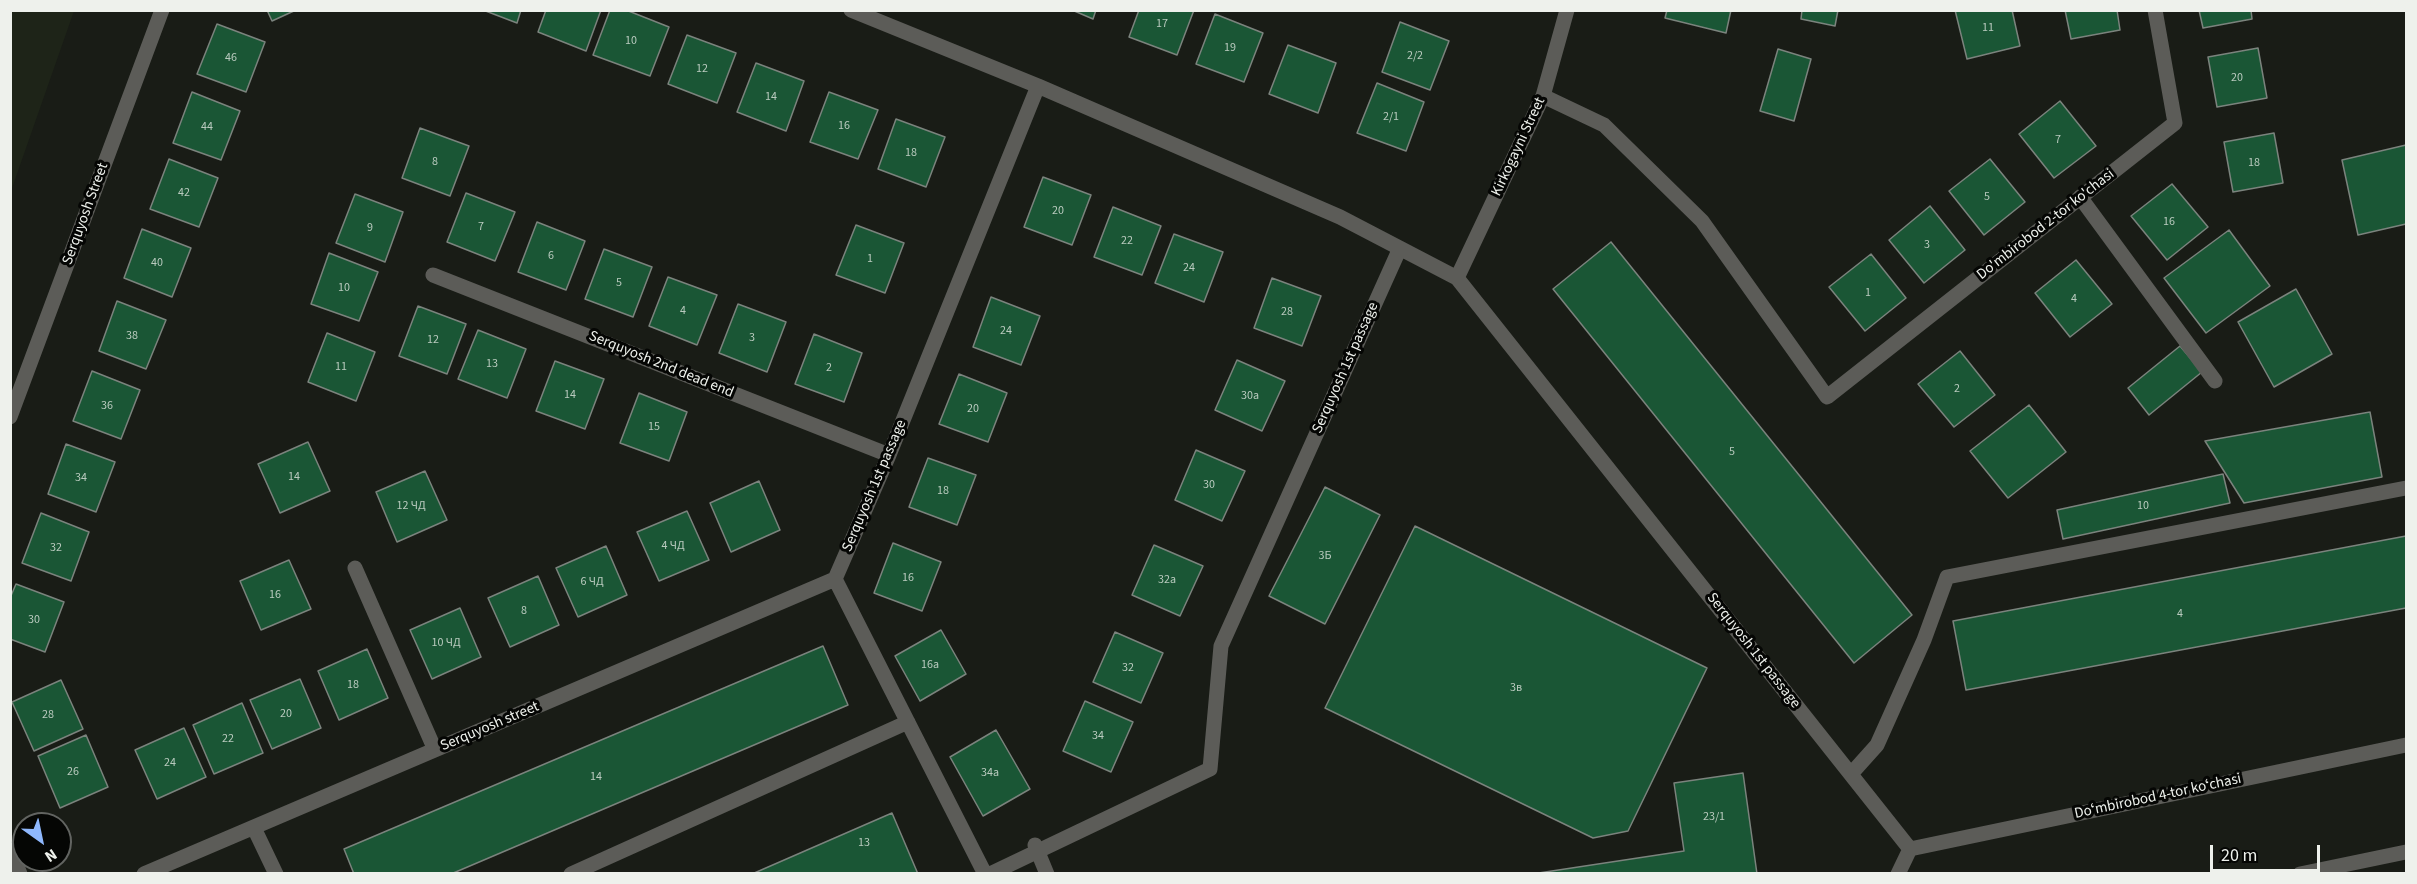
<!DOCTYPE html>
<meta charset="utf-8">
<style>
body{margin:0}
#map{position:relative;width:2417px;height:884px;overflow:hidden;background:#191c16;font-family:"Source Sans 3",sans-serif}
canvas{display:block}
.frame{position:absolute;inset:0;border:12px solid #eef1ec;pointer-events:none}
.north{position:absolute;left:12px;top:812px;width:60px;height:60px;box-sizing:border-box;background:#050604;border:2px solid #626461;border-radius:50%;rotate:147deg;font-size:16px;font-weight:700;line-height:24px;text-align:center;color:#eef1ec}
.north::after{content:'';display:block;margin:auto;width:21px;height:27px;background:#8fb8fd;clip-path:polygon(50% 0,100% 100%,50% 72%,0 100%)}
.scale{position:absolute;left:2210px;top:845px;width:110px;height:27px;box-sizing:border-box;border:3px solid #eef1ec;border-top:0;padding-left:8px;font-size:18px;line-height:21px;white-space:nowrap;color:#eef1ec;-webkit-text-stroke:4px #050604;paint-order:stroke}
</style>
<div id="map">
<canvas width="2417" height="884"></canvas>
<div class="frame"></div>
<div class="north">N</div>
<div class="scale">20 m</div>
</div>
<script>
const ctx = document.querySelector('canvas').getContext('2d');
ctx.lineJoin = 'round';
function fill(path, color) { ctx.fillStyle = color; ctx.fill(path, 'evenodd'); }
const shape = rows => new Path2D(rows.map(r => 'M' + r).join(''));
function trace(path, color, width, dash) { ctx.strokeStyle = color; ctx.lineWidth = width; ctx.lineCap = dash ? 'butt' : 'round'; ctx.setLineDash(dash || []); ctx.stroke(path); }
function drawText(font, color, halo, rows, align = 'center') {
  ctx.font = font + ' "Source Sans 3",sans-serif'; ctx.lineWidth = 6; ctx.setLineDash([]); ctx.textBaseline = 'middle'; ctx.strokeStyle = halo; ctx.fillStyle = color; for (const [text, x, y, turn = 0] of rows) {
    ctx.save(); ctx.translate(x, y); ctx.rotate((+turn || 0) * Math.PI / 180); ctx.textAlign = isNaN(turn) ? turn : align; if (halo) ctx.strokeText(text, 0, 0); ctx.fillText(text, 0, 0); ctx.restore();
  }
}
fill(shape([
 [11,10,74,11,11,191,10,11]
]), '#1e2418');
const building = shape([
 [267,10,296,10,272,21,267,10],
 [483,10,521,10,517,23,483,10],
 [546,10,601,10,586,51,538,32,546,10],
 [610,10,626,10,669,27,650,76,593,55,610,10],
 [1072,10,1096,10,1093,19,1072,10],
 [1139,10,1194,10,1177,55,1129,37,1139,10],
 [1667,10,1731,10,1726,33,1665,18,1667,10],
 [1802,10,1838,10,1835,26,1801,19,1802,10],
 [1955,10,2012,10,2020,46,1967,59,1955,10],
 [2065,10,2117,10,2120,30,2071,39,2065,10],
 [2199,10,2251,10,2252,19,2203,28,2199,10],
 [1215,14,1263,33,1244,82,1196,64,1215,14],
 [1400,22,1449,41,1430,90,1382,72,1400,22],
 [217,24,265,42,246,92,197,74,217,24],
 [687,35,736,53,717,103,668,84,687,35],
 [1288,45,1336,63,1318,113,1269,94,1288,45],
 [2258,48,2267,98,2217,107,2208,57,2258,48],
 [1778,49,1811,59,1794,121,1760,111,1778,49],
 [756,63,804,81,786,131,737,112,756,63],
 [1377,83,1424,102,1406,151,1357,133,1377,83],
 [192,92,240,111,221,160,173,143,192,92],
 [829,92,878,110,858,159,810,142,829,92],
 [2060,101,2096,146,2054,178,2019,134,2060,101],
 [896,119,945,137,926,187,878,169,896,119],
 [420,128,469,146,450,196,402,178,420,128],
 [2274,133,2283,183,2233,192,2224,142,2274,133],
 [2406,145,2406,224,2358,235,2342,160,2406,145],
 [169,159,218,178,199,227,150,209,169,159],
 [1990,159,2025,202,1984,235,1949,191,1990,159],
 [1043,177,1091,195,1072,245,1024,227,1043,177],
 [2172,184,2208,227,2167,260,2131,216,2172,184],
 [466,193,515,212,495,261,447,242,466,193],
 [355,194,403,212,385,262,336,243,355,194],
 [1930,206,1965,250,1924,283,1889,240,1930,206],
 [1113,207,1161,226,1142,275,1094,257,1113,207],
 [537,222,585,241,566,290,518,272,537,222],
 [856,225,904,243,885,293,836,275,856,225],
 [142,229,191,248,172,297,124,278,142,229],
 [2229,230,2270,286,2206,333,2164,278,2229,230],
 [1174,234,1223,252,1204,302,1155,283,1174,234],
 [1611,242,1912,615,1854,663,1553,289,1611,242],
 [604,249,652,267,633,317,585,299,604,249],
 [329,253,378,272,359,321,311,304,329,253],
 [1871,254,1906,298,1865,331,1829,287,1871,254],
 [2076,260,2112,304,2070,337,2035,293,2076,260],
 [668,277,717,295,697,345,649,326,668,277],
 [1272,278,1321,296,1302,346,1254,328,1272,278],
 [2296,289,2332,354,2274,387,2238,322,2296,289],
 [991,297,1040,316,1021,365,973,347,991,297],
 [117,301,166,320,146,369,99,351,117,301],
 [738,304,786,322,767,372,719,353,738,304],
 [418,306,466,324,447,374,399,356,418,306],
 [478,330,526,349,507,398,458,379,478,330],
 [327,333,375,352,356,401,308,382,327,333],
 [814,334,862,353,844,402,795,384,814,334],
 [2180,346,2202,372,2149,415,2128,388,2180,346],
 [1960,351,1995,395,1954,427,1918,384,1960,351],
 [1237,360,1285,381,1262,431,1215,410,1237,360],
 [555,361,604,379,585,429,536,411,555,361],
 [92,371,140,390,121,439,73,421,92,371],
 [959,374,1007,393,988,442,939,424,959,374],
 [639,393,687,412,669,461,620,443,639,393],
 [2029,405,2066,452,2008,498,1970,451,2029,405],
 [2370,412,2382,477,2244,503,2205,441,2370,412],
 [308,442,330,491,280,513,258,464,308,442],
 [66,444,115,462,96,512,48,494,66,444],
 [1196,450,1245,471,1222,521,1175,500,1196,450],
 [928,458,976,475,957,525,909,507,928,458],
 [425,471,447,520,397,542,376,492,425,471],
 [2223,474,2230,503,2063,539,2057,510,2223,474],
 [759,481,780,530,731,552,710,503,759,481],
 [1325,487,1380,515,1325,624,1269,596,1325,487],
 [687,511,709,560,659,581,637,532,687,511],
 [41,513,89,532,71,581,22,563,41,513],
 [1415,526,1707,668,1628,831,1593,838,1325,708,1415,526],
 [2406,536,2406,608,1966,690,1953,621,2406,536],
 [893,543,941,562,922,611,874,593,893,543],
 [1154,545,1203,566,1180,616,1132,595,1154,545],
 [606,546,627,595,578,617,556,568,606,546],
 [289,560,311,609,261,630,240,581,289,560],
 [538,576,559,625,510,647,488,598,538,576],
 [16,584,64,602,45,652,10,639,10,598,16,584],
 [460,608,481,657,432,679,410,630,460,608],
 [941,630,966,674,920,701,895,656,941,630],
 [1115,632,1163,653,1141,703,1093,682,1115,632],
 [823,646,848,705,451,874,354,874,344,849,823,646],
 [367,649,388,698,339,720,318,671,367,649],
 [300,679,321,728,272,749,250,700,300,679],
 [61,680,83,729,34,751,12,702,61,680],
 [1085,701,1133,722,1111,772,1063,751,1085,701],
 [242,703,263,753,214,774,193,725,242,703],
 [184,728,206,777,157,799,135,750,184,728],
 [996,730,1030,789,983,816,950,757,996,730],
 [86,735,108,787,60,808,38,756,86,735],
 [1743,773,1757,874,1532,874,1684,851,1674,783,1743,773],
 [892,813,918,874,752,874,892,813]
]);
fill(building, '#1a5635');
trace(building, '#7b837d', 1.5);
trace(shape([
 [851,10,1038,86,1340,217,1457,278,1910,849],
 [1543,96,1604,125,1702,221,1827,397,2175,123,2155,10],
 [2080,197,2215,381],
 [433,275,889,455],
 [1457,278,1543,96,1567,10],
 [10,417,162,10],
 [355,568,435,750],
 [1851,774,1877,745,1924,640,1947,577,2406,488],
 [254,828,276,874],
 [1035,845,1047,874],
 [10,848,20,874],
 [1910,849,2406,745],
 [144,874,835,579],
 [571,874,908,722],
 [985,874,835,579,889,455,1038,86],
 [990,874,1210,769,1221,646,1400,248],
 [1898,874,1910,849],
 [2300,874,2406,852]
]), '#5c5c58', 15);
drawText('12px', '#b9cabe', null, [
 ["17",1162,24],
 ["11",1988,28],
 ["10",631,41],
 ["19",1230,48],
 ["2/2",1415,56],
 ["46",231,58],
 ["12",702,69],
 ["20",2237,78],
 ["14",771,97],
 ["2/1",1391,117],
 ["16",844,126],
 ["44",207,127],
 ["7",2058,140],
 ["18",911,153],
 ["8",435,162],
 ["18",2254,163],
 ["42",184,193],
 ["5",1987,197],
 ["20",1058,211],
 ["16",2169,222],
 ["7",481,227],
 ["9",370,228],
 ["22",1127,241],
 ["3",1927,245],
 ["6",551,256],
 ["1",870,259],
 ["40",157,263],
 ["24",1189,268],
 ["5",619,283],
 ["10",344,288],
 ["1",1868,293],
 ["4",2074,299],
 ["4",683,311],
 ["28",1287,312],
 ["24",1006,331],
 ["38",132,336],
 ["3",752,338],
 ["12",433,340],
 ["13",492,364],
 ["11",341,367],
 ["2",829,368],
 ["2",1957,389],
 ["14",570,395],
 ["30а",1250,396],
 ["36",107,406],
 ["20",973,409],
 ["15",654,427],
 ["5",1732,452],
 ["14",294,477],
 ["34",81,478],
 ["30",1209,485],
 ["18",943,491],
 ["12 ЧД",411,506],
 ["10",2143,506],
 ["4 ЧД",673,546],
 ["32",56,548],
 ["3Б",1325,556],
 ["16",908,578],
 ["32a",1167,580],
 ["6 ЧД",592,582],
 ["16",275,595],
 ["8",524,611],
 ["4",2180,614],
 ["30",34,620],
 ["10 ЧД",446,643],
 ["16а",930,665],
 ["32",1128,668],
 ["18",353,685],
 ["3в",1516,688],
 ["20",286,714],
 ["28",48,715],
 ["34",1098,736],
 ["22",228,739],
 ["24",170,763],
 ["26",73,772],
 ["34а",990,773],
 ["14",596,777],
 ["23/1",1714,817],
 ["13",864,843]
]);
drawText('15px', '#eef1ec', '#050604', [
 ["Kirkogayni Street",1519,147,-65],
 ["Serquyosh Street",86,214,-70],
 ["Do'mbirobod 2-tor ko'chasi",2046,225,-38],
 ["Serquyosh 2nd dead end",661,365,22],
 ["Serquyosh 1st passage",1346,368,-66],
 ["Serquyosh 1st passage",875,486,-67],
 ["Serquyosh 1st passage",1753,651,52],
 ["Serquyosh street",490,727,-23],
 ["Doʻmbirobod 4-tor koʻchasi",2158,797,-12]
]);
</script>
